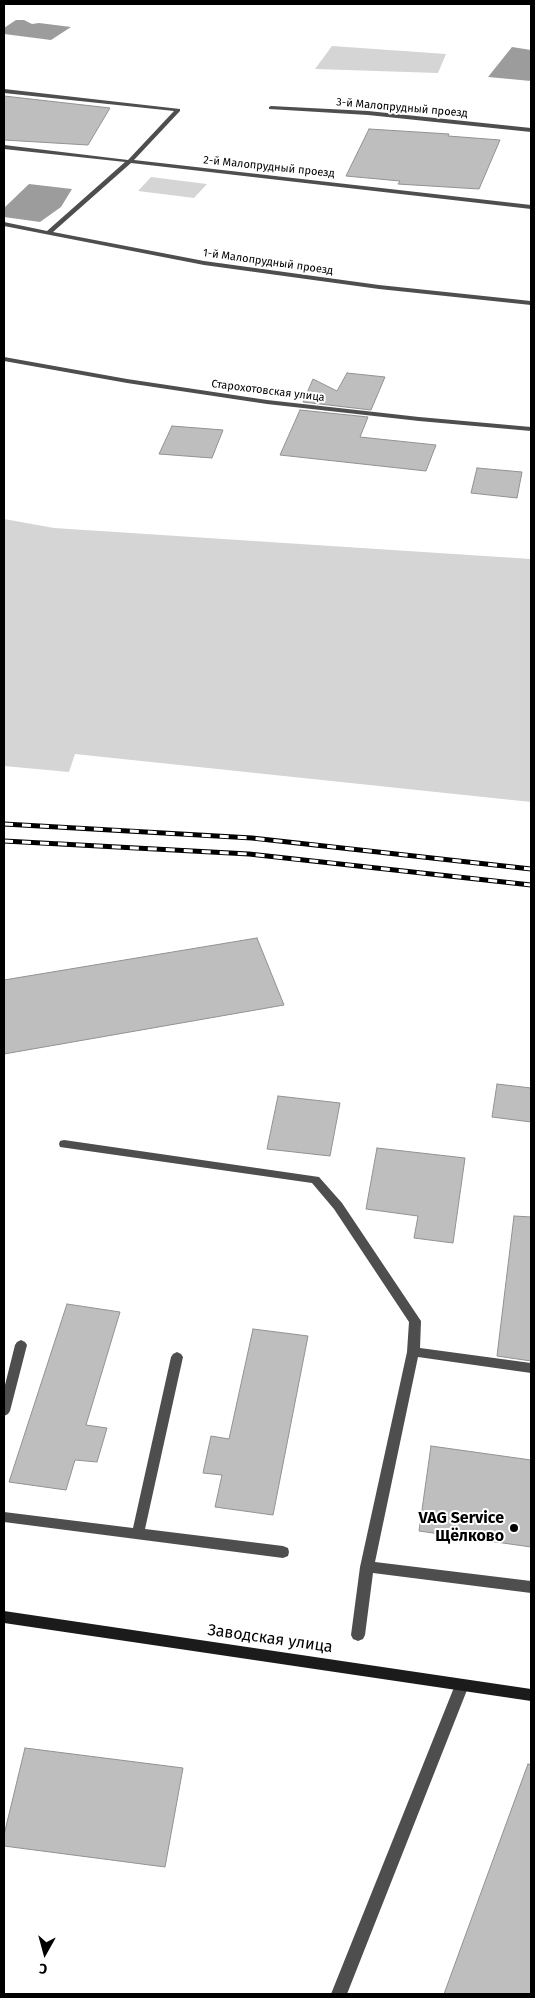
<!DOCTYPE html>
<meta charset="utf-8">
<style>
body{margin:0}
#map{position:relative;width:535px;height:1998px;overflow:hidden;background:#fff;font-family:"Fira Sans",sans-serif}
canvas{display:block}
.frame{position:absolute;inset:0;border:5px solid #000;pointer-events:none}
.north{position:absolute;left:20px;top:1928px;width:50px;height:50px;-webkit-text-stroke:4px #fff;paint-order:stroke;rotate:187deg;font-size:14px;font-weight:700;line-height:20px;text-align:center;color:#000}
.north::after{content:'';display:block;margin:auto;width:18px;height:22px;background:#000;clip-path:polygon(50% 0,100% 100%,50% 72%,0 100%)}
</style>
<div id="map">
<canvas width="535" height="1998"></canvas>
<div class="frame"></div>
<div class="north">С</div>
</div>
<script>
const ctx = document.querySelector('canvas').getContext('2d');
ctx.lineJoin = 'round';
function fill(path, color) { ctx.fillStyle = color; ctx.fill(path, 'evenodd'); }
const shape = rows => new Path2D(rows.map(r => 'M' + r).join(''));
function trace(path, color, width, dash) { ctx.strokeStyle = color; ctx.lineWidth = width; ctx.lineCap = dash ? 'butt' : 'round'; ctx.setLineDash(dash || []); ctx.stroke(path); }
function drawText(font, color, halo, rows, align = 'center') {
  ctx.font = font + ' "Fira Sans",sans-serif'; ctx.lineWidth = 4; ctx.setLineDash([]); ctx.textBaseline = 'middle'; ctx.strokeStyle = halo; ctx.fillStyle = color; for (const [text, x, y, turn = 0] of rows) {
    ctx.save(); ctx.translate(x, y); ctx.rotate((+turn || 0) * Math.PI / 180); ctx.textAlign = isNaN(turn) ? turn : align; if (halo) ctx.strokeText(text, 0, 0); ctx.fillText(text, 0, 0); ctx.restore();
  }
}
fill(shape([
 [332,46,446,54,438,73,315,69],
 [151,177,207,184,194,198,138,191],
 [4,519,54,528,531,559,531,802,75,754,69,772,4,766]
]), '#d5d5d5');
fill(shape([
 [16,20,24,20,32,24,39,23,71,27,51,40,4,34,4,28],
 [512,47,531,50,531,81,488,77],
 [29,184,72,189,61,207,40,222,4,217,4,208]
]), '#9c9c9c');
const building = shape([
 [4,96,110,108,88,145,4,140,4,96],
 [369,129,449,134,448,136,500,140,479,189,398,184,400,181,346,176,369,129],
 [347,373,385,377,371,410,303,402,313,379,337,391,347,373],
 [300,410,368,417,360,437,436,445,426,471,280,455,300,410],
 [172,426,223,430,212,458,159,454,172,426],
 [477,468,522,472,517,498,471,493,477,468],
 [257,938,284,1005,4,1054,4,980,257,938],
 [497,1084,531,1088,531,1122,492,1117,497,1084],
 [278,1096,340,1103,330,1156,267,1149,278,1096],
 [377,1148,465,1158,453,1243,414,1238,418,1216,366,1209,377,1148],
 [514,1216,531,1217,531,1361,497,1356,514,1216],
 [67,1304,120,1312,86,1425,107,1428,97,1462,75,1460,66,1490,9,1482,67,1304],
 [253,1329,308,1336,273,1515,215,1507,222,1475,203,1473,211,1436,229,1439,253,1329],
 [431,1446,531,1460,531,1547,419,1531,431,1446],
 [25,1748,183,1768,165,1867,4,1846,4,1835,25,1748],
 [528,1764,531,1765,531,1994,444,1994,528,1764]
]);
fill(building, '#bebebe');
trace(building, '#929292', 1);
fill(shape([
 [64,1140,319,1177,342,1203,419,1318,421,1321,420,1348,531,1363,531,1373,418,1357,375,1562,531,1581,531,1593,373,1573,365,1635,363,1639,358,1641,353,1639,351,1635,360,1567,407,1352,409,1322,334,1209,312,1183,60,1147,59,1144,60,1141,64,1140],
 [21,1340,25,1342,27,1345,10,1411,8,1414,4,1416,4,1389,15,1345,17,1342,21,1340],
 [177,1352,181,1354,183,1357,145,1529,283,1546,288,1548,289,1552,288,1556,283,1558,4,1522,4,1512,133,1528,171,1357,173,1354,177,1352],
 [462,1679,467,1681,469,1685,347,1994,331,1994,455,1685,457,1681,462,1679]
]), '#4e4e4e');
fill(shape([
 [4,89,180,109,180,111,134,160,531,205,531,209,131,163,53,232,204,261,379,285,531,301,531,305,379,289,204,265,4,226,4,222,47,231,125,162,4,149,4,145,128,160,174,111,4,93,4,89],
 [271,106,368,111,531,128,531,132,368,115,269,109,269,107,271,106],
 [4,357,127,379,267,400,419,417,531,427,531,431,419,421,267,404,127,383,4,361,4,357]
]), '#4e4e4e');
fill(shape([
 [4,1611,531,1689,531,1701,4,1623,4,1611]
]), '#1b1b1b');
const rail = shape([
 [4,824,252,838,531,869],
 [4,841,249,854,531,885]
]);
trace(rail, '#000', 5);
trace(rail, '#fff', 3, [9]);
for (const [x, y, r, color] of [
 [514,1528,5,"#000"]
]) { const dot = new Path2D(); dot.arc(x, y, r, 0, 2 * Math.PI); ctx.fillStyle = color; ctx.fill(dot); trace(dot, '#fff', 2); }
drawText('11px', '#000', '#fff', [
 ["3-й Малопрудный проезд",402,108,5],
 ["2-й Малопрудный проезд",269,167,6],
 ["1-й Малопрудный проезд",268,262,8],
 ["Старохотовская улица",268,391,7]
]);
drawText('bold 16px', '#000', '#fff', [
 ["VAG Service",504,1519],
 ["Щёлково",504,1537]
], 'right');
drawText('16px', '#000', '#fff', [
 ["Заводская улица",270,1639,8]
]);
</script>
